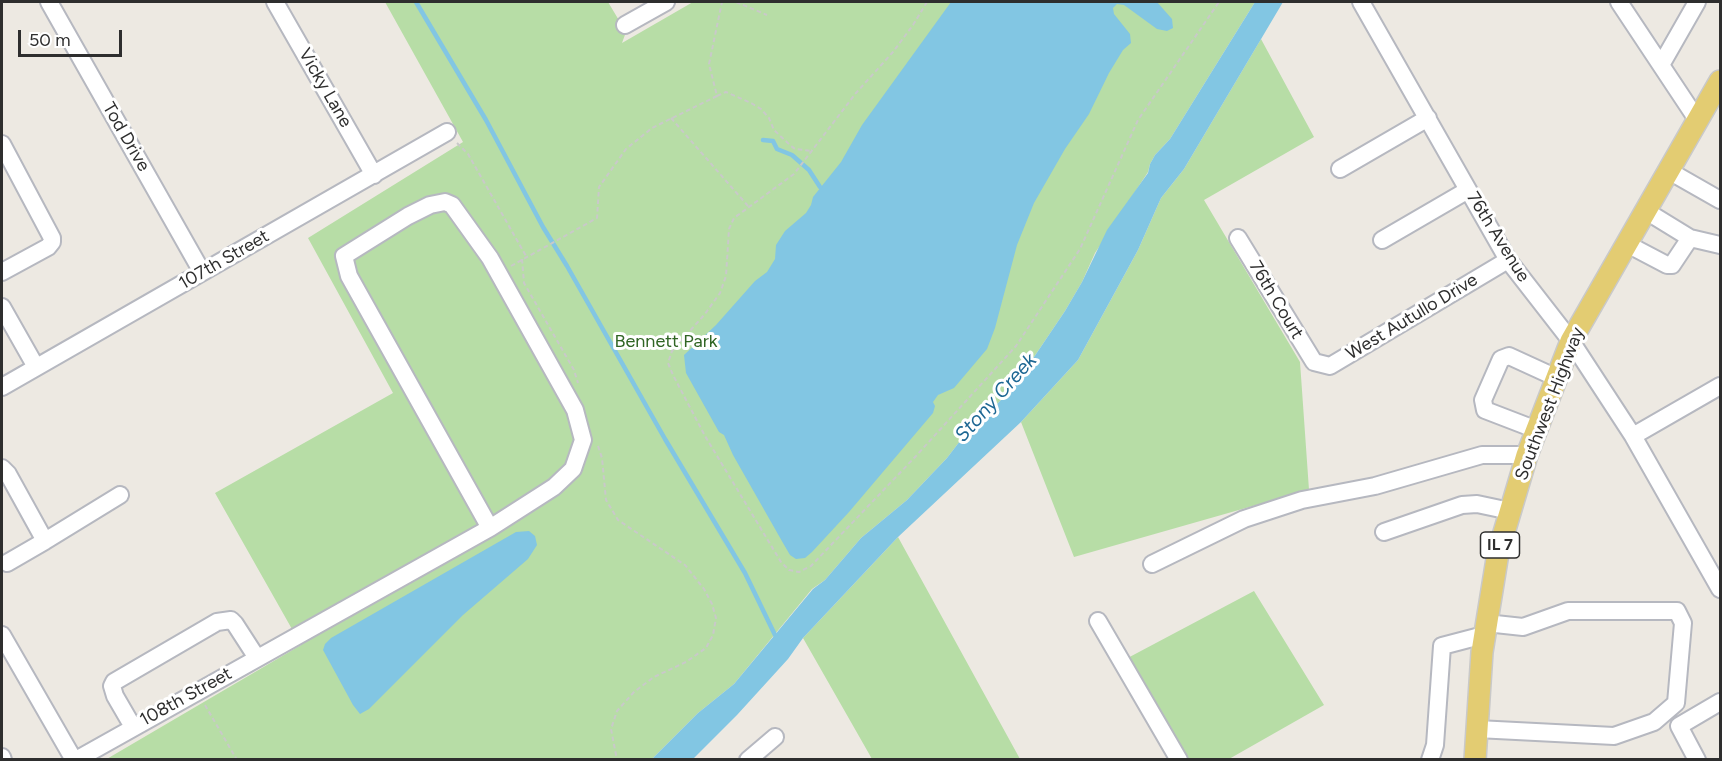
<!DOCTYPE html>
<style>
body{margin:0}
#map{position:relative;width:1722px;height:761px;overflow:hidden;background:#ede9e2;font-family:Figtree,sans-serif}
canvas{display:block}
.frame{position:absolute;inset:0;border:3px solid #2e2e2e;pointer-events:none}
.scale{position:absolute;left:18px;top:30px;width:104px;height:27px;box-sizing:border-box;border:3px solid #2e2e2e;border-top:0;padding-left:8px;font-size:18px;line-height:21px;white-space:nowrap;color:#2e2e2e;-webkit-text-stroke:4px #fff;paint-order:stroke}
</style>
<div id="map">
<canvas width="1722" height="761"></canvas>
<div class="frame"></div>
<div class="scale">50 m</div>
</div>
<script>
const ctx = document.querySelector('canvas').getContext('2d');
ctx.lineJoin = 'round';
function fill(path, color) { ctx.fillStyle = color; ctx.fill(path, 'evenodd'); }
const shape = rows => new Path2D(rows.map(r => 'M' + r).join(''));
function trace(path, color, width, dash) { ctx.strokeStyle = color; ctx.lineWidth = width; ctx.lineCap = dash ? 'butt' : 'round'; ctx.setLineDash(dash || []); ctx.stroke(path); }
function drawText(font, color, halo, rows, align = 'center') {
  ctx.font = font + ' Figtree,sans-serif'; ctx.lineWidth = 6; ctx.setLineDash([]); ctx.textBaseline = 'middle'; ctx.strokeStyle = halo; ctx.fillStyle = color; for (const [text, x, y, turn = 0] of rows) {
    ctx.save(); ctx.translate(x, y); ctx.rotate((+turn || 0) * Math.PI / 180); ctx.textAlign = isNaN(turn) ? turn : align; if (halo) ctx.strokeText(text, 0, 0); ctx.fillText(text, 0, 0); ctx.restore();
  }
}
fill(shape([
 [385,2,608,2,626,32,622,43,693,2,1255,2,1170,139,1155,155,1150,164,1148,172,1095,253,1082,282,1065,311,1034,357,1005,396,960,441,947,458,907,500,861,538,825,580,812,589,734,684,698,713,652,759,105,760,301,645,215,493,393,393,308,238,463,142],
 [1261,39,1314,137,1204,200,1300,362,1309,490,1074,557,1021,422,1078,360,1138,250,1161,198,1184,169],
 [898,537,1020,759,872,759,803,638],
 [1254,591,1324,705,1229,759,1179,759,1122,661]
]), '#b7dda6');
fill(shape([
 [951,2,1157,2,1172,19,1173,28,1167,31,1157,29,1124,5,1117,4,1113,8,1114,14,1130,34,1131,43,1123,50,1109,73,1089,114,1065,149,1034,203,1017,245,995,328,987,349,954,388,938,395,933,402,935,406,933,413,849,512,812,552,805,558,796,559,790,555,783,543,733,455,724,435,719,432,686,373,684,355,716,325,755,281,767,272,775,259,776,245,785,231,806,213,811,205,813,197,841,162,862,125],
 [1255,2,1283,2,1184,169,1161,198,1138,250,1078,360,1021,422,898,537,803,638,788,659,737,715,693,759,652,759,698,713,734,684,813,589,825,580,861,538,907,500,947,458,960,441,1005,396,1034,357,1065,311,1082,282,1107,230,1148,173,1150,164,1155,155,1170,139],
 [529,531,535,536,537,545,528,559,463,615,369,709,360,714,353,705,323,650,325,644,331,638,516,532]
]), '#82c6e3');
trace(shape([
 [416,2,486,120,543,227,567,266,665,439,745,573,775,635],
 [763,140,773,141,777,149,792,155,809,170,820,187]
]), '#82c6e3', 4.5);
const minor = shape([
 [49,2,202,272],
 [275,2,374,175],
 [1361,2,1508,260,1571,341,1633,436,1720,589],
 [1619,2,1698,121],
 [625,25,666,2],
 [1661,65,1697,2],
 [2,144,52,238,52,242,48,247,2,272],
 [1340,169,1428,118],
 [1669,171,1720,200],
 [1238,238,1314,362,1330,366,1508,260],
 [1690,238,1720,245],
 [1382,240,1468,190],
 [1627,244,1667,265,1672,265,1690,238,1646,211],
 [2,307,36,367],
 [2,387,447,132],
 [1537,430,1485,410,1483,400,1501,359,1509,356,1557,378],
 [1633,436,1720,386],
 [2,468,8,474,45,541,120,495],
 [1384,532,1462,505,1477,504,1510,511],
 [7,563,45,541],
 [1152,564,1244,519,1302,500,1375,486,1482,455,1527,455],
 [1098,621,1179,760],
 [2,635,74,760],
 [133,727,115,696,112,686,114,682,217,622,231,620,235,624,257,658],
 [1477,729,1614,736,1654,722,1676,703,1683,623,1677,611,1568,611,1523,627,1486,623],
 [2,757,3,760],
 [76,760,490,528,554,487,573,469,583,440,575,410,490,258,452,205,445,202,430,205,408,216,344,256,349,276,490,528],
 [748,760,775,737],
 [1430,760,1435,745,1442,646,1484,635],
 [1697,760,1679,726,1720,702]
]);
const major = shape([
 [1475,760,1482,652,1498,553,1527,455,1571,341,1720,81]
]);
trace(minor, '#b6b8c0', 20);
trace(major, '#c9c9c9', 24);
trace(shape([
 [736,2,767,15],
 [927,2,913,25,893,52,856,93,794,174,734,218,729,229,726,276,720,293,705,314,672,351,668,363,673,375,705,436,781,562,789,570,799,572,811,566,916,456,1016,346,1080,249,1138,120,1219,2],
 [717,96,726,92,751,103,761,109,769,118,774,130,791,146,795,149,812,151],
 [671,118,748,206],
 [457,143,468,154,526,256],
 [522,259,524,283,574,370,578,383],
 [511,266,597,218,599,187,626,149,652,128,717,96,709,64,722,2],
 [598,446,602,458,606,500,618,520,685,565,704,589,712,604,716,618,713,635,706,648,686,662,654,677,634,692,617,711,611,729,617,760],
 [205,705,237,760]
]), '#c9c9c9', 2, [4.5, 3]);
trace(minor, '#fff', 16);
trace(major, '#e3cc72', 21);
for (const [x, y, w] of [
 [1500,545,39]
]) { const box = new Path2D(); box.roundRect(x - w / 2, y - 13, w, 26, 4.5); ctx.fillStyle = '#fff'; ctx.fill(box); trace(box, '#2e2e2e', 1.5); }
drawText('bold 16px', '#2e2e2e', null, [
 ["IL 7",1500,545]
]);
drawText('18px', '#2e2e2e', '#fff', [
 ["Vicky Lane",325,88,60],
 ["Tod Drive",126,137,60],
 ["76th Avenue",1498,237,58],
 ["107th Street",224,260,-30],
 ["76th Court",1276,300,59],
 ["West Autullo Drive",1412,317,-31],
 ["Southwest Highway",1550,404,-69],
 ["108th Street",186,697,-29]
]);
drawText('18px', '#306524', '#fff', [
 ["Bennett Park",666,342]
]);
drawText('italic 20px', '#1d6793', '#fff', [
 ["Stony Creek",996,398,-48]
]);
</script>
